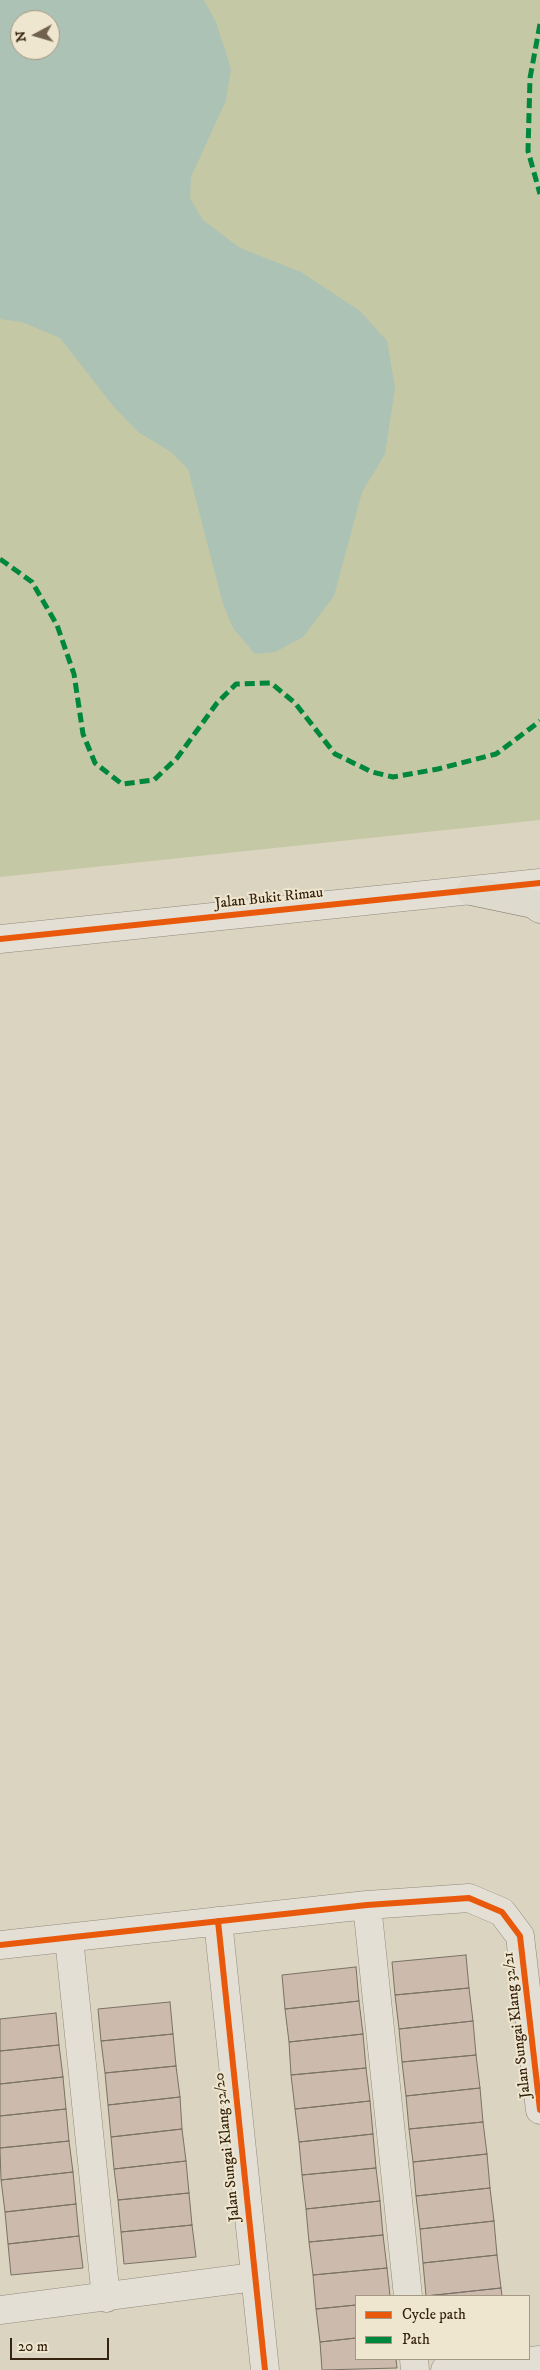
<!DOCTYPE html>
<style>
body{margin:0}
#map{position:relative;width:540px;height:2370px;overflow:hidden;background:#dbd4c0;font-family:"IM FELL DW Pica",serif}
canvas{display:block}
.legend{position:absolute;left:355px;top:2295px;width:175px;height:65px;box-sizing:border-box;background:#efe6cf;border:1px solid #a59882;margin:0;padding:6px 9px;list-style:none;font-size:15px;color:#35230f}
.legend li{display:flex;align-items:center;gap:10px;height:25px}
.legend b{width:25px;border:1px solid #a59882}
.north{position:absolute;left:10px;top:10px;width:50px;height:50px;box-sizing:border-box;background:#efe6cf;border:1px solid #a59882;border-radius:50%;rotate:264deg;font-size:14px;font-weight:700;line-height:20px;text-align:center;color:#35230f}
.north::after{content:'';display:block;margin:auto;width:18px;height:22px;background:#6f614d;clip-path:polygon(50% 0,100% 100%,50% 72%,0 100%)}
.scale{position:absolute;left:10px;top:2338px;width:99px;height:22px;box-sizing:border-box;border:2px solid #35230f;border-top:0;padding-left:6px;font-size:15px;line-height:18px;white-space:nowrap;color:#35230f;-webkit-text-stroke:4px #efe6cf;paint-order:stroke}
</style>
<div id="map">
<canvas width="540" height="2370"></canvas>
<ul class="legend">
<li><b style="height:6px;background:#e8590c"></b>Cycle path</li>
<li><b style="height:6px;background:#00873e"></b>Path</li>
</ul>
<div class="north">N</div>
<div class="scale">20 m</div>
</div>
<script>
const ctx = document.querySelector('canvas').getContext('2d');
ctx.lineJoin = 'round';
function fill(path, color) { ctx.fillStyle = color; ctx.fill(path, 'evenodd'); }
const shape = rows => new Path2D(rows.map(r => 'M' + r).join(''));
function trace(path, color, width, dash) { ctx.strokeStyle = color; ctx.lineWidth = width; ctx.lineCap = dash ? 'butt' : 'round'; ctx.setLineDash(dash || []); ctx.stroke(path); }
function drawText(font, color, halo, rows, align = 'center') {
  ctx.font = font + ' "IM FELL DW Pica",serif'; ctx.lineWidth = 4; ctx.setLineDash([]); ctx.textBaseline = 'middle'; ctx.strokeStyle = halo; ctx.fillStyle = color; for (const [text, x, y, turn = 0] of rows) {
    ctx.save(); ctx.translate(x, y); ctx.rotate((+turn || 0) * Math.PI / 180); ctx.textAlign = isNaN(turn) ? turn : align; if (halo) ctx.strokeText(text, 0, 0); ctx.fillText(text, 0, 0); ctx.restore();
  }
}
fill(shape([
 [0,0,540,0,540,820,0,877],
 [20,20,50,20,50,50,20,50]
]), '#c5c8a4');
fill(shape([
 [0,0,204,0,216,22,231,69,226,100,191,177,190,198,203,220,240,248,301,272,360,311,387,341,395,388,385,454,362,492,334,596,303,637,275,652,255,654,233,628,223,604,188,469,171,452,138,432,114,407,60,338,22,322,0,319],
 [20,20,50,20,50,50,20,50]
]), '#abc2b5');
const building = shape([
 [466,1955,469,1988,395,1995,392,1962,466,1955],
 [356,1967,359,2001,285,2009,282,1975,356,1967],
 [469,1988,473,2021,399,2029,395,1995,469,1988],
 [359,2001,363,2034,289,2042,285,2009,359,2001],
 [170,2002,173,2034,101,2041,98,2009,170,2002],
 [56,2013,59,2045,0,2051,0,2019,56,2013],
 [473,2021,476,2055,402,2062,399,2029,473,2021],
 [173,2034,176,2066,105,2073,101,2041,173,2034],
 [363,2034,366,2068,291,2075,289,2042,363,2034],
 [59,2045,63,2077,0,2084,0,2051,59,2045],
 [476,2055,480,2088,406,2096,402,2062,476,2055],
 [176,2066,180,2097,108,2105,105,2073,176,2066],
 [366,2068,370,2101,295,2109,291,2075,366,2068],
 [63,2077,66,2109,0,2116,0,2084,63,2077],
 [480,2088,483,2122,409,2129,406,2096,480,2088],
 [180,2097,182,2129,111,2137,108,2105,180,2097],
 [370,2101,373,2134,299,2142,295,2109,370,2101],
 [66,2109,69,2141,0,2148,0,2116,66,2109],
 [483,2122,487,2154,413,2162,409,2129,483,2122],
 [182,2129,186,2161,114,2169,111,2137,182,2129],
 [373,2134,376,2168,302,2175,299,2142,373,2134],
 [69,2141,73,2172,1,2180,0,2148,69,2141],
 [487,2154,490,2188,416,2196,413,2162,487,2154],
 [186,2161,189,2193,118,2200,114,2169,186,2161],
 [376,2168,380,2201,306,2209,302,2175,376,2168],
 [73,2172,76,2204,5,2212,1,2180,73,2172],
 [490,2188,494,2221,420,2229,416,2196,490,2188],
 [189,2193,192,2225,121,2232,118,2200,189,2193],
 [380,2201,383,2235,309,2242,306,2209,380,2201],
 [76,2204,79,2236,8,2244,5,2212,76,2204],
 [494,2221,497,2255,423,2263,420,2229,494,2221],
 [192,2225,196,2257,124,2264,121,2232,192,2225],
 [383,2235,387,2268,313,2275,309,2242,383,2235],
 [79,2236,83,2268,11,2275,8,2244,79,2236],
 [497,2255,501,2288,426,2296,423,2263,497,2255],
 [387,2268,390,2296,356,2296,356,2305,316,2309,313,2275,387,2268],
 [501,2288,502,2296,426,2296,501,2288],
 [356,2305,356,2338,320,2342,316,2309,356,2305],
 [356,2338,356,2359,396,2359,397,2368,322,2370,320,2342,356,2338]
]);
fill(building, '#ccbaac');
trace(building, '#797265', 1);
const minor = shape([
 [0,939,540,883],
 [367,1905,408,2296],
 [218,1921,265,2370],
 [69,1938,106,2298],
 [0,1945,367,1905,469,1898,502,1912,520,1936,540,2110],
 [0,2310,254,2277],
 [414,2359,415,2370],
 [445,2370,540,2360]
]);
const major = shape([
 [471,891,533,904,540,909]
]);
trace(minor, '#918a7c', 29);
trace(major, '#797265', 29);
trace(minor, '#e4dfd5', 28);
trace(major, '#dedace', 28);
trace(shape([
 [540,24,530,78,528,151,540,194],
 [0,559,32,582,57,625,74,674,83,734,95,763,122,784,154,780,177,758,217,703,236,684,271,683,295,703,335,754,372,772,393,777,438,769,496,754,540,721]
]), '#00873e', 5, [10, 5]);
trace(shape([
 [0,939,540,883],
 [218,1921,265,2370],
 [0,1945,367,1905,469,1898,502,1912,520,1936,540,2110]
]), '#e8590c', 6);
drawText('15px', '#35230f', '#efe6cf', [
 ["Jalan Bukit Rimau",269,899,-6],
 ["Jalan Sungai Klang 32/21",518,2025,-97],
 ["Jalan Sungai Klang 32/20",228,2147,-96]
]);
</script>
